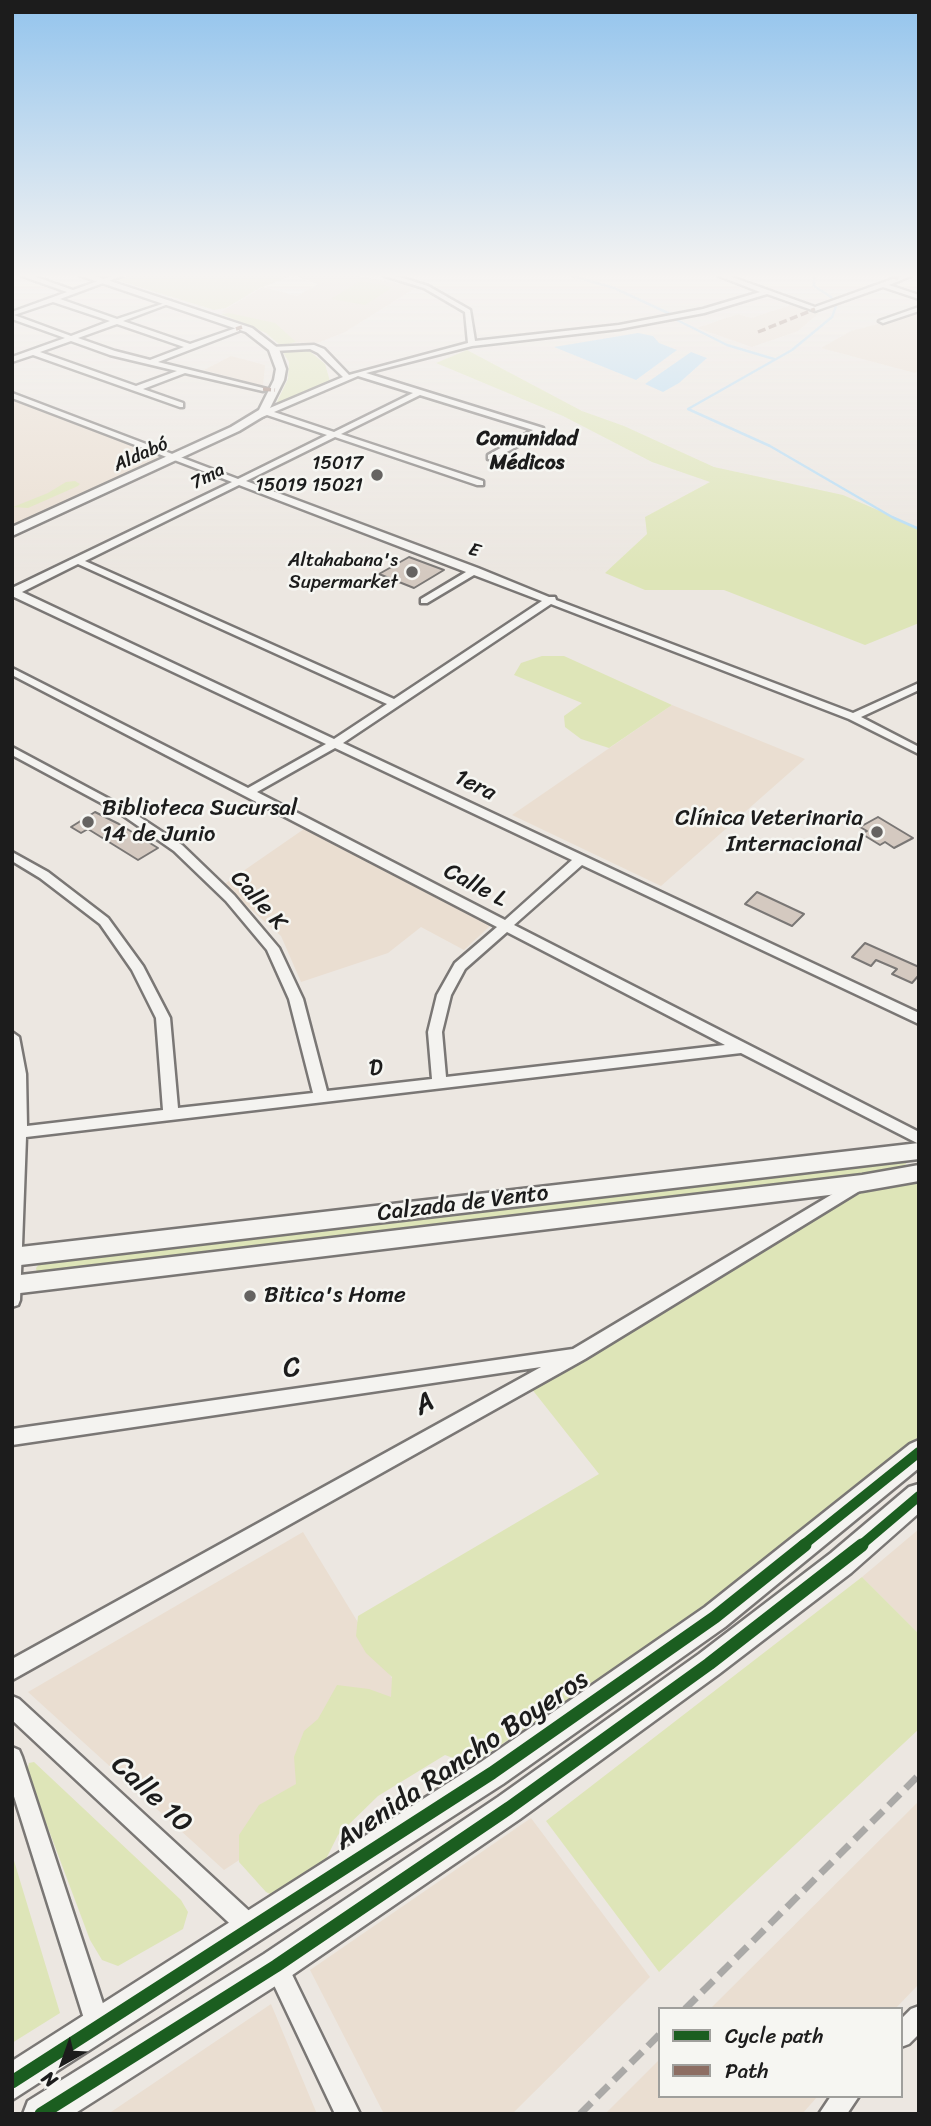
<!DOCTYPE html>
<meta charset="utf-8">
<style>
body{margin:0}
#map{position:relative;width:931px;height:2126px;overflow:hidden;background:#ece7e1;font-family:Sriracha,sans-serif}
canvas{display:block}
.frame{position:absolute;inset:0;border:14px solid #1c1c1c;pointer-events:none}
.legend{position:absolute;left:658px;top:2007px;width:245px;height:91px;box-sizing:border-box;background:#f6f6f2;border:2px solid #9f9f9c;margin:0;padding:9px 12px;list-style:none;font-size:21px;color:#1c1c1c}
.legend li{display:flex;align-items:center;gap:14px;height:35px}
.legend b{width:35px;border:2px solid #9f9f9c}
.north{position:absolute;left:28px;top:2028px;width:70px;height:70px;-webkit-text-stroke:5px #f6f6f2;paint-order:stroke;rotate:220deg;font-size:19px;font-weight:700;line-height:28px;text-align:center;color:#1c1c1c}
.north::after{content:'';display:block;margin:auto;width:24px;height:32px;background:#1c1c1c;clip-path:polygon(50% 0,100% 100%,50% 72%,0 100%)}
</style>
<div id="map">
<canvas width="931" height="2126"></canvas>
<div class="frame"></div>
<ul class="legend">
<li><b style="height:9px;background:#1b5e20"></b>Cycle path</li>
<li><b style="height:9px;background:#8d6e63"></b>Path</li>
</ul>
<div class="north">N</div>
</div>
<script>
const ctx = document.querySelector('canvas').getContext('2d');
ctx.lineJoin = 'round';
function fill(path, color) { ctx.fillStyle = color; ctx.fill(path, 'evenodd'); }
const shape = rows => new Path2D(rows.map(r => 'M' + r).join(''));
function trace(path, color, width, dash) { ctx.strokeStyle = color; ctx.lineWidth = width; ctx.lineCap = dash ? 'butt' : 'round'; ctx.setLineDash(dash || []); ctx.stroke(path); }
function drawText(font, color, halo, rows, align = 'center') {
  ctx.font = font + ' Sriracha,sans-serif'; ctx.lineWidth = 5; ctx.setLineDash([]); ctx.textBaseline = 'middle'; ctx.strokeStyle = halo; ctx.fillStyle = color; for (const [text, x, y, turn = 0] of rows) {
    ctx.save(); ctx.translate(x, y); ctx.rotate((+turn || 0) * Math.PI / 180); ctx.textAlign = isNaN(turn) ? turn : align; if (halo) ctx.strokeText(text, 0, 0); ctx.fillText(text, 0, 0); ctx.restore();
  }
}
fill(shape([
 [297,276,357,276,417,287,345,332,315,344,290,342,273,327,221,312,263,287,297,296,318,284],
 [791,305,819,313,798,331,752,347,697,328,738,314,751,318],
 [919,313,919,370,915,373,821,348,851,331],
 [231,356,265,365,263,386,204,370],
 [12,400,166,457,12,527],
 [672,705,805,759,661,886,512,815],
 [304,829,490,926,464,950,421,927,388,953,301,982,281,936,223,885],
 [919,1529,919,1634,862,1577],
 [303,1532,427,1736,224,1870,28,1692],
 [919,1801,919,1984,895,2009,710,2009],
 [531,1818,650,1977,512,2114,384,2114,310,1970],
 [271,2004,317,2114,108,2114],
 [660,2059,660,2096,818,2096,802,2114,605,2114]
]), '#eaded1');
fill(shape([
 [128,276,290,276,258,289,226,308,214,310,117,280],
 [360,281,393,287,365,305,331,299],
 [229,313,275,323,296,342,281,346,266,333,221,314],
 [307,349,325,364,330,381,275,406,288,379,289,362,282,351],
 [467,350,582,411,624,426,714,467,843,495,919,528,919,623,865,645,724,590,645,590,605,573,647,534,645,517,710,482,652,462,563,416,436,363],
 [75,481,80,484,78,486,28,508,13,507,48,493,66,482],
 [542,656,564,656,672,705,609,748,581,739,565,727,564,716,582,703,514,675,521,663],
 [912,1157,903,1167,890,1172,37,1273,36,1268,41,1262],
 [919,1173,919,1437,695,1614,471,1765,445,1755,378,1796,338,1835,324,1863,276,1897,266,1892,239,1862,239,1835,259,1805,296,1784,294,1757,304,1731,318,1719,337,1685,369,1689,391,1697,392,1677,366,1653,356,1636,358,1616,599,1474,527,1383,862,1183],
 [862,1577,919,1634,919,1729,659,1972,546,1821],
 [34,1762,181,1900,188,1912,183,1929,118,1966,102,1960,90,1940,27,1772,29,1763],
 [12,1854,60,2013,12,2043]
]), '#dee5b8');
fill(shape([
 [638,333,653,336,659,343,677,350,636,380,554,347],
 [691,352,707,358,679,383,663,392,645,384]
]), '#b5dcf5');
trace(shape([
 [572,276,614,288,670,314],
 [814,276,814,286,831,297,836,306,832,317,792,350,688,409,770,446,892,517,919,529],
 [675,319,727,345,774,359]
]), '#b5dcf5', 2.5);
const building = shape([
 [409,557,444,570,414,588,379,574,409,557],
 [95,812,119,824,158,848,138,860,88,829,81,833,71,827,95,812],
 [878,817,913,838,894,848,885,842,880,845,862,834,867,831,860,827,878,817],
 [757,892,804,914,792,926,745,904,757,892],
 [865,943,919,967,919,975,912,983,892,974,897,969,876,960,871,966,852,957,865,943]
]);
fill(building, '#d4c9c0');
trace(building, '#7a7775', 2);
const minor = shape([
 [22,276,33,276,73,290,112,276,122,276,60,299,117,319,171,301,171,303,123,321,190,344,239,327,239,331,158,362,267,389,263,391,185,373,143,389,183,403,183,407,180,407,33,355,12,362,12,357,65,338,12,319,12,312,67,292,22,276],
 [53,302,110,321,71,336,14,315,53,302],
 [117,324,184,347,150,360,115,351,78,338,117,324],
 [71,341,110,355,177,371,136,386,40,352,71,341],
 [385,276,396,276,428,286,470,310,475,341,619,325,703,309,760,292,719,276,729,276,815,307,901,276,911,276,889,285,919,295,919,299,883,287,815,311,767,294,704,313,619,329,472,346,366,373,543,428,543,432,494,459,488,459,488,455,533,430,420,395,341,434,483,481,483,485,477,485,335,437,246,481,478,568,549,597,555,597,556,600,853,713,919,683,919,690,861,717,919,747,919,754,849,719,551,604,343,743,919,1013,919,1024,582,865,514,925,919,1132,919,1144,741,1053,26,1137,20,1300,18,1305,12,1307,12,1032,19,1037,26,1074,27,1126,163,1110,156,1018,132,970,100,924,40,878,12,861,12,852,48,872,108,918,143,966,170,1018,178,1108,313,1093,289,999,267,950,226,901,174,851,118,812,12,755,12,747,126,808,182,845,234,895,279,948,303,999,327,1091,432,1079,428,1032,437,995,455,963,497,927,12,675,12,668,248,788,326,744,12,596,12,588,232,482,12,398,12,393,238,479,327,435,267,415,254,420,251,420,251,416,343,377,318,353,310,349,274,351,270,349,271,347,314,345,324,349,349,375,468,343,465,312,424,288,385,276],
 [358,376,413,393,334,432,274,412,358,376],
 [239,485,466,572,421,599,421,603,427,603,474,575,542,601,394,699,85,561,239,485],
 [78,564,387,704,334,739,22,592,78,564],
 [335,748,572,860,505,920,257,792,335,748],
 [507,932,725,1045,446,1077,442,1032,451,995,465,969,507,932],
 [919,307,919,311,883,323,879,321,919,307],
 [861,1177,866,1179,869,1183,866,1187,585,1359,12,1680,12,1659,541,1367,12,1445,12,1429,573,1349,861,1177],
 [12,1696,19,1699,258,1919,261,1927,258,1935,250,1938,242,1935,12,1720,12,1696],
 [12,1747,19,1750,22,1757,110,2025,106,2033,98,2037,90,2033,86,2025,12,1790,12,1747],
 [276,1955,284,1958,360,2114,335,2114,265,1966,268,1958,276,1955],
 [919,2006,919,2034,909,2044,901,2047,901,2019,911,2009,919,2006],
 [831,2096,859,2096,847,2114,819,2114,831,2096]
]);
const major = shape([
 [81,276,95,276,252,328,279,349,286,369,284,380,267,414,239,431,12,536,12,527,231,427,259,410,274,380,276,369,269,350,246,332,81,276],
 [919,1143,919,1159,12,1266,12,1248,919,1143],
 [919,1165,919,1181,862,1191,12,1294,12,1276,862,1175,919,1165]
]);
const highway = shape([
 [919,1440,919,1468,725,1627,503,1784,12,2100,12,2061,481,1762,705,1607,910,1444,919,1440],
 [919,1484,919,1513,851,1573,719,1674,520,1819,288,1978,74,2114,23,2114,28,2101,264,1954,498,1797,699,1654,831,1553,909,1487,919,1484]
]);
trace(minor, '#7a7775', 5);
trace(major, '#7a7775', 5);
trace(highway, '#7a7775', 5);
fill(minor, '#f4f3f0');
fill(major, '#f4f3f0');
fill(highway, '#f4f3f0');
trace(shape([
 [685,2009,919,1775],
 [580,2114,660,2034]
]), '#aaa9a7', 7, [16, 8]);
trace(shape([
 [891,276,900,279],
 [236,329,242,327],
 [758,332,815,309],
 [263,389,275,390]
]), '#8d6e63', 3.5, [8, 3.5]);
trace(shape([
 [802,1546,919,1452],
 [860,1546,919,1496]
]), '#1b5e20', 10);
trace(shape([
 [12,2082,492,1773,715,1617,805,1545],
 [41,2114,276,1966,509,1808,709,1664,862,1545]
]), '#1b5e20', 13);
const sky = ctx.createLinearGradient(0, 0, 0, 574);
sky.addColorStop(0, '#93c4ed');
sky.addColorStop(0.48, '#f6f4f2');
sky.addColorStop(1, '#f6f4f200');
ctx.fillStyle = sky;
ctx.fillRect(0, 0, 931, 574);
for (const [x, y, r, color] of [
 [377,475,7,"#656361"],
 [412,572,7,"#656361"],
 [88,822,7,"#656361"],
 [877,832,7,"#656361"],
 [250,1296,7,"#656361"]
]) { const dot = new Path2D(); dot.arc(x, y, r, 0, 2 * Math.PI); ctx.fillStyle = color; ctx.fill(dot); trace(dot, '#f6f6f2', 2.5); }
drawText('19px', '#1c1c1c', '#f6f6f2', [
 ["Aldabó",141,455,-24],
 ["7ma",208,477,-27],
 ["E",474,551,21]
]);
drawText('19px', '#1c1c1c', '#f6f6f2', [
 ["15017",363,464],
 ["15019 15021",363,486],
 ["Altahabana's",398,561],
 ["Supermarket",398,583]
], 'right');
drawText('bold 21px', '#1c1c1c', '#f6f6f2', [
 ["Comunidad",527,440],
 ["Médicos",527,464]
]);
drawText('23px', '#1c1c1c', '#f6f6f2', [
 ["1era",475,786,26],
 ["Calle L",475,886,28],
 ["Calle K",258,901,48],
 ["D",376,1069,-6],
 ["Calzada de Vento",463,1204,-7]
]);
drawText('23px', '#1c1c1c', '#f6f6f2', [
 ["Biblioteca Sucursal",102,809],
 ["14 de Junio",102,835],
 ["Clínica Veterinaria",863,819,"right"],
 ["Internacional",863,845,"right"],
 ["Bitica's Home",264,1296]
], 'left');
drawText('28px', '#1c1c1c', '#f6f6f2', [
 ["C",292,1369,-8],
 ["A",425,1405,-29],
 ["Avenida Rancho Boyeros",462,1761,-34],
 ["Calle 10",151,1795,43]
]);
</script>
